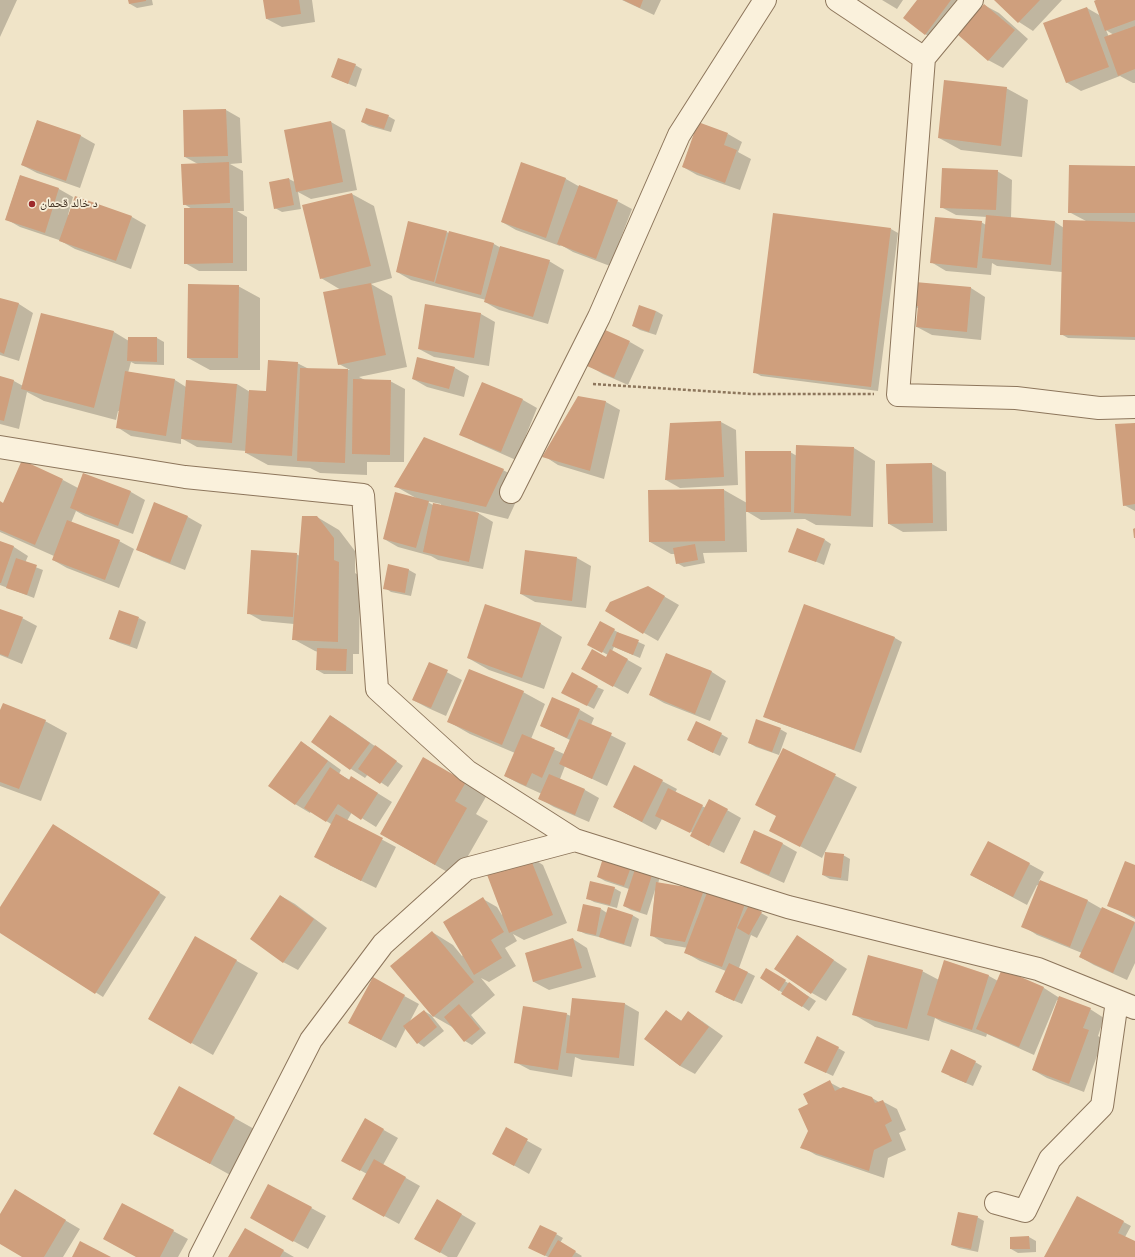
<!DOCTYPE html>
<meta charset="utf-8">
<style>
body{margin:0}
canvas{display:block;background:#f0e4c8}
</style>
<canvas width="1135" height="1257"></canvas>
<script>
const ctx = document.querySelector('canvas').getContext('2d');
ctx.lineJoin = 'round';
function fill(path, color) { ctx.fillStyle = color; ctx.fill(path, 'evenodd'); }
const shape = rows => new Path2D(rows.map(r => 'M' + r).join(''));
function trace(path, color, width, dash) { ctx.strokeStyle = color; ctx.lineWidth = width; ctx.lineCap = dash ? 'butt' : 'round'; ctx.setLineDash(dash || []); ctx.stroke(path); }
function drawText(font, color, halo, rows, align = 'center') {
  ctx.font = font + ' Merriweather,"Noto Naskh Arabic",serif'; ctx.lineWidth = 3.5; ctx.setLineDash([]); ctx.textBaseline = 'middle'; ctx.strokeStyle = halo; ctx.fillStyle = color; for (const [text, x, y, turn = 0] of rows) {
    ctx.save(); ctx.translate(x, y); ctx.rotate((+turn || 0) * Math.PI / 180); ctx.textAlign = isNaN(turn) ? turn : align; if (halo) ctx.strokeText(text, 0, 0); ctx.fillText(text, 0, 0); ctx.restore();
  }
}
fill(shape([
 [0,0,17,0,0,37],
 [129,0,152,0,153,5,137,8,130,4],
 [264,0,312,0,315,22,282,27,267,19],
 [622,0,661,0,654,15],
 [882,0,903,0,897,9],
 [918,0,971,0,939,42,925,34],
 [996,0,1062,0,1033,31,1019,22],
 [1099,0,1135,0,1135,83,1133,83,1120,76,1081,91,1066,82,1087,8,1101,16],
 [1106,30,1109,32,1114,35,1109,37],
 [984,5,999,13,1028,39,1003,68,988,60],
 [355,65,362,69,356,87,332,77],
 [1006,88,1028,100,1022,157,961,150,939,138],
 [226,110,240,118,242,163,230,164,243,171,244,211,237,211,247,217,247,271,199,271,185,263,192,209,184,204,198,164,185,157],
 [388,116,395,120,391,132,369,126,362,122],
 [37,121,81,136,95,144,80,188,37,173,22,165],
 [331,122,345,130,357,190,311,199,298,192,301,209,282,212,275,208,289,179,295,182],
 [728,134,742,142,738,152,751,159,740,190,697,175,683,167],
 [522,164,566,179,580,187,617,201,632,209,610,266,573,252,561,245,560,246,516,230,502,222],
 [1135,167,1135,340,1068,338,1061,334,1062,272,997,266,992,263,991,275,946,271,931,262,981,222,986,225,987,217,956,215,941,207,997,171,1012,180,1011,218,1055,222,1064,228,1086,221,1069,212],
 [20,176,59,189,73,197,68,215,132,217,146,225,131,269,75,249,59,240,20,227,6,219],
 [352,194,374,206,392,278,371,284,392,296,407,367,359,377,365,380,390,381,405,389,404,462,367,462,367,475,320,473,310,468,268,465,246,453,246,451,197,447,181,438,181,444,131,436,117,427,120,411,118,411,116,420,44,401,27,392,19,429,0,424,0,377,14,381,23,386,42,314,114,332,129,341,129,338,157,338,164,342,164,365,135,364,131,362,128,373,175,380,186,387,237,384,250,392,267,392,297,363,309,369,350,370,339,364,341,290,321,278,303,206],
 [891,229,898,233,878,391,761,376,754,372],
 [446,232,494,244,501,248,549,261,564,270,548,324,499,310,485,302,486,300,411,280,397,272],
 [915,283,971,288,985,297,981,340,932,335,917,327,919,309,913,305],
 [238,286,260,298,260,370,210,370,188,358],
 [0,299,19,304,33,313,19,361,0,355],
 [426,305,481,314,495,322,489,366,434,357,419,349],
 [656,311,663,315,656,335,640,330,633,326],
 [630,342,644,350,628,385,603,374,589,366],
 [455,368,469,376,464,397,427,387,413,379],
 [482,383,523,400,537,408,516,460,475,442,461,434],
 [578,397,606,402,620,410,604,479,558,465,544,456],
 [721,422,736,430,738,485,680,488,666,480,671,424],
 [1135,424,1135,511,1124,505],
 [854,448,875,461,873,527,816,525,805,519,761,520,746,511,747,552,703,553,705,563,684,567,677,563,675,554,671,554,650,542,649,491,724,490,747,503,790,452,797,456],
 [932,464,946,472,947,531,903,532,889,524],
 [503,470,525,482,508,519,475,511,493,522,483,569,438,560,431,556,398,547,384,539,416,498,395,486],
 [426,501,441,504,441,506,433,505],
 [83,474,131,492,145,500,133,534,85,516,76,511,71,523,119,541,134,549,119,588,67,568,53,560,54,556,0,532,0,502,4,504,63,480,78,488],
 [155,504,188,517,202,525,185,570,152,557,137,549],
 [317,517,339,530,355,551,355,573,360,576,359,654,353,654,353,674,324,674,317,670,318,652,315,651,293,639,294,624,262,621,248,613,296,554,300,556],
 [825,540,831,544,824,565,790,551],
 [0,542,14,547,28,556,25,563,43,570,34,598,0,585],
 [577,558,591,566,586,608,535,602,521,594],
 [389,565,409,570,416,574,411,596,391,592,385,588],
 [648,587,679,605,658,641,606,611],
 [486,605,541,624,562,637,544,689,489,670,468,658],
 [805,605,895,638,902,642,861,753,771,720,765,716],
 [0,610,22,618,37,626,22,664,0,655],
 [139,618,146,622,137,649,117,642,111,638],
 [600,622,621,634,645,645,640,658,614,647,612,651,642,668,628,694,597,677,608,655,588,644],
 [666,654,712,672,726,681,710,721,664,703,650,695],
 [429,663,462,680,446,716,428,708,413,700],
 [597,687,604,690,594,709,569,696],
 [523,692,545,704,531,739,564,754,570,740,541,726,580,710,594,718,591,725,626,743,607,786,565,766,560,779,585,790,599,798,589,822,554,807,540,799,542,794,520,784,505,776,515,753,470,734,449,722],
 [0,713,45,721,67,733,41,801,0,786],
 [331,716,345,725,403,766,388,787,368,774,365,778,351,769,312,742],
 [780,729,787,733,779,755,756,747,749,743],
 [721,734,728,738,720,756,695,744],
 [301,742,315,751,341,770,339,774,350,780,366,786,392,802,376,827,352,812,347,821,396,847,376,888,329,865,331,824,311,811,310,813,295,804],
 [784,749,857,787,822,858,770,830,777,816],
 [423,759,487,795,476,814,488,821,456,877,381,834],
 [662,781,677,789,675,793,706,808,727,810,741,818,724,853,706,844,693,833,662,819,656,830,614,807],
 [60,829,166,897,103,997,0,932,0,909],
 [754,831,783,844,797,852,784,883,755,870,741,862],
 [989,842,1044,872,1039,881,1088,901,1102,909,1103,908,1135,923,1135,963,1127,980,1094,965,1080,957,1082,953,1037,935,1023,926,1039,886,1037,885,1027,905,971,875],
 [843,855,850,859,848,881,830,879,823,875],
 [529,856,543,865,567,923,524,940,513,934,517,941,505,948,516,966,489,982,481,978,495,995,471,1015,486,1033,472,1045,465,1041,454,1028,433,1016,432,932,453,945,462,956,463,955,483,899,497,907,502,915,503,915],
 [604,859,660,876,658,884,703,891,707,894,708,891,749,907,749,906,768,917,757,938,751,935,739,968,755,976,742,1004,723,996,726,971,700,961,686,953,688,948,665,944,651,935,655,890,647,915,631,910,624,906,629,889,605,881,598,877],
 [1135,866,1135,919,1109,905],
 [614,888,621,892,617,908,594,902,587,898],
 [281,896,295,904,327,928,298,970,283,962],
 [601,909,607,913,632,915,639,919,631,947,607,940,603,938,586,934,579,931],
 [195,937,258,973,213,1055,149,1019],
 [573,939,587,948,596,977,549,990,534,982,526,953],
 [811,945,847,969,826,1001,812,993],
 [945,962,989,976,998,981,1002,970,1044,988,1058,997,1090,1009,1104,1018,1098,1036,1103,1039,1084,1092,1047,1078,1033,1070,1059,1000,1057,1000,1034,1055,987,1034,986,1037,942,1022,935,1018,929,1041,875,1027,853,1014,922,971,939,980],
 [774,974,816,1001,809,1011,761,978],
 [373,979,419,1004,409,1023,424,1011,431,1015,444,1031,424,1047,418,1043,406,1028,396,1048,364,1031],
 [573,999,625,1004,639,1012,634,1066,582,1060,575,1057,572,1077,530,1070,515,1062,566,1014,571,1016],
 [666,1011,682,1021,688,1012,702,1021,723,1036,695,1074,680,1066,645,1039],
 [838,1048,845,1052,833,1076,812,1066],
 [975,1062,982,1066,973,1086,949,1076],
 [829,1082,842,1089,872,1098,879,1102,882,1101,897,1109,906,1130,899,1133,906,1150,888,1158,884,1178,816,1155,802,1147,809,1131,809,1105],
 [179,1087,256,1130,232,1176,176,1145],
 [366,1120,398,1138,383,1165,420,1186,399,1224,368,1207,367,1174,342,1160],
 [506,1129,542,1149,529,1174,508,1162],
 [269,1185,326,1216,308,1249,264,1225],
 [1077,1197,1131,1226,1125,1237,1135,1243,1135,1257,1045,1257],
 [29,1199,80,1229,63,1257,24,1257,0,1242,0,1216],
 [437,1200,476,1223,457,1257,448,1257,416,1238],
 [123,1204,188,1239,178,1257,137,1257],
 [977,1217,984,1221,978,1252,959,1248,952,1245],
 [245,1229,294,1257,230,1257],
 [556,1234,563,1238,560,1243,582,1256,581,1257,548,1257,536,1251],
 [1029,1237,1036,1241,1036,1252,1018,1253,1011,1249,1011,1238]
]), '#0003');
fill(shape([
 [128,0,146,0,146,1,129,4],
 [263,0,299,0,301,14,266,19],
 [623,0,643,0,640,8],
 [917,0,951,0,925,35,903,18],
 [994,0,1040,0,1018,23],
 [1096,0,1135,0,1135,20,1105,31,1094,1],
 [984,4,1015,30,988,61,957,34],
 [1087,7,1109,67,1066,83,1043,23],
 [1135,26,1135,69,1118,76,1104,37],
 [338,58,356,64,348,84,331,77],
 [944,80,1007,87,1001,146,938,138],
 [366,108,389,115,384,129,361,122],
 [226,109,228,156,184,157,183,110],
 [37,120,81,135,66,181,21,165],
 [331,121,343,182,296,192,284,130],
 [698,122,728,133,724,145,737,150,725,183,682,167],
 [229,162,230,203,183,205,181,164],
 [521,162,566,178,546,238,501,222],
 [1069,165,1135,166,1135,213,1068,213],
 [942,168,998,170,996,210,940,208],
 [20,175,59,188,45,233,5,220],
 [289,178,294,205,274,209,269,182],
 [579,185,618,200,596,259,557,244],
 [352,193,371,266,320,279,302,205],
 [75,196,132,216,116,261,59,241],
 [184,208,233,208,233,263,184,264],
 [773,213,891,228,871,387,753,373],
 [986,215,1055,221,1051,265,982,258],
 [935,217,982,221,977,268,930,263],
 [1063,220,1135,222,1135,337,1060,335],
 [408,221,447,231,434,282,396,272],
 [449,231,494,243,481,295,435,283],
 [500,246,550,260,533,317,484,302],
 [915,282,971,287,967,332,916,327,918,306,912,306],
 [371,283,386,355,338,365,323,292],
 [188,284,239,285,238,358,187,358],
 [0,298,19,303,4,354,0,352],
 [425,304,481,313,474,358,418,349],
 [639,305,656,311,649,332,632,326],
 [41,313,114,331,94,408,21,389],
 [603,329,630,341,614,378,587,366],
 [128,337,157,337,157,362,127,361],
 [417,357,455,367,449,389,412,379],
 [268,360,298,362,292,456,245,453,249,390,266,391],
 [300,368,348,369,345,463,297,461],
 [125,371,175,379,166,436,116,428],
 [0,376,14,380,4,421,0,420],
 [353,379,391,380,390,455,352,454],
 [186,380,237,384,232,443,181,439],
 [482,382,523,399,501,452,459,435],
 [578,396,606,401,590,471,542,457],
 [721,421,724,477,665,480,670,423],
 [1135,423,1135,504,1123,506,1115,424],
 [424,437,504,469,486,507,394,487],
 [796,445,854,447,851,516,794,513],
 [745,451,791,451,791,512,746,512],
 [22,460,63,479,35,545,0,530,0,501,3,503],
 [932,463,933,523,888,524,886,464],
 [83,473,131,491,118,526,70,508],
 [724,489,725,541,649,542,648,490],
 [395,492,429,501,416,548,383,539],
 [154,502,188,516,170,563,136,550],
 [433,503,479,513,469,562,423,552],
 [302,516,317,516,334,538,334,560,339,562,338,642,292,640],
 [67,520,120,540,105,580,52,560],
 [797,528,825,539,816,562,788,552],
 [1135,528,1135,538,1134,538,1133,529],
 [0,541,14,546,1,583,0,583],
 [695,544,698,560,676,564,673,548],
 [251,550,297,553,293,617,247,614],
 [525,550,577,557,572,601,520,594],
 [16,558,37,565,27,595,6,588],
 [388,564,409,569,405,593,383,589],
 [648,586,665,596,643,634,605,611,610,602],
 [485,604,541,623,522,678,467,658],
 [804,604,895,637,854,750,763,717],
 [0,609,23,617,8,657,0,654],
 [119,610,139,617,130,645,109,639],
 [600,621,615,629,602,653,587,645],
 [617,632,639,640,633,655,612,646],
 [317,648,347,649,346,671,316,670],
 [592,649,606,657,610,649,628,659,613,687,581,669],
 [666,653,712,671,695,714,649,695],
 [429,662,448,670,431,708,412,700],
 [469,669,524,691,502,745,447,722],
 [572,672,598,686,587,706,561,693],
 [552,697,580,709,567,738,540,726],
 [3,703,46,720,19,789,0,782,0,710],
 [330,715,370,743,350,770,311,742],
 [579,719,612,733,592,779,559,764],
 [756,719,781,728,772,752,748,743],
 [696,721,722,733,713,753,687,740],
 [522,734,555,748,542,778,532,773,526,786,504,776],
 [301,741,328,761,295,805,268,786],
 [375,745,397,761,380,784,358,769],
 [783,748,836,774,800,847,769,831,776,816,755,805],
 [423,757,466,782,455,801,467,808,435,865,380,834],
 [634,765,663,780,642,822,613,807],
 [330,767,349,780,351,776,378,793,361,820,338,804,326,822,304,808],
 [549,774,585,789,575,815,538,799],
 [668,788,703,805,690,833,655,816],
 [709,799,728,809,709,846,690,836],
 [336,814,383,838,361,881,314,857],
 [53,824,160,892,95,994,0,933,0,907],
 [754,830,783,843,769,875,740,863],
 [988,841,1030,863,1013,897,970,875],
 [825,852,844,854,841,878,822,875],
 [529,855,553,915,509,933,486,872],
 [603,858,631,867,624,886,597,877],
 [1125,861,1135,865,1135,917,1107,906],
 [636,866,653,872,640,912,623,906],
 [1040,880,1088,900,1070,947,1021,927],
 [590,881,615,887,610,905,586,899],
 [656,882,704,890,685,942,650,936],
 [708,890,745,904,722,967,684,953],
 [280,895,314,919,283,963,250,939],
 [483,897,504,932,491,940,502,958,474,975,443,922],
 [583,904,601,908,596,935,577,931],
 [749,905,762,912,749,935,737,928],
 [608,907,633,915,624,944,599,937],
 [1102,907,1135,922,1113,973,1079,957],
 [432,931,474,982,433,1017,390,966],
 [797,935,834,960,811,994,774,969],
 [195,936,237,960,191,1044,148,1019],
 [573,938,582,968,533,982,525,953],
 [868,955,923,970,907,1029,852,1015],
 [944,960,989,975,972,1030,927,1015],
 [729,963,748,972,734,1001,715,992],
 [766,968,786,980,779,991,760,978],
 [1002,969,1044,987,1019,1047,976,1029],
 [373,977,405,995,381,1040,348,1023],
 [789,982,809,997,802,1007,781,994],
 [1059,996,1091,1008,1083,1028,1089,1030,1069,1084,1032,1070],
 [572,998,625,1003,619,1058,566,1053],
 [459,1004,480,1029,464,1042,444,1017],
 [523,1006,567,1013,558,1070,514,1063],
 [424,1010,437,1027,417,1044,403,1026],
 [666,1010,681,1021,688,1011,709,1027,680,1066,644,1039],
 [817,1036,839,1047,826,1073,804,1063],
 [951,1049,976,1061,966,1083,941,1072],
 [830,1080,835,1091,843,1087,872,1097,875,1103,883,1100,892,1121,885,1125,892,1141,874,1150,869,1171,800,1148,808,1131,798,1109,808,1104,803,1094],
 [179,1086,235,1117,210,1164,153,1134],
 [365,1118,384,1129,360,1171,341,1161],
 [506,1127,528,1139,514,1166,492,1154],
 [374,1159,406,1177,384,1217,352,1199],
 [268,1184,312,1207,293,1242,250,1218],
 [15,1189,66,1220,44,1257,22,1257,0,1244,0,1214],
 [1077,1196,1124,1221,1118,1233,1135,1241,1135,1257,1044,1257],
 [437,1199,462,1214,440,1253,414,1239],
 [122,1203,174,1230,160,1257,136,1257,103,1239],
 [958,1212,978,1216,971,1249,951,1245],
 [540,1225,557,1233,545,1256,528,1248],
 [245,1228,284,1250,280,1257,228,1257],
 [1029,1236,1030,1249,1010,1249,1010,1237],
 [558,1240,576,1251,572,1257,548,1257],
 [80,1241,111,1257,72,1257]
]), '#cf9f7d');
const minor = shape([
 [837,0,924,58],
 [972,0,924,58,898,395,1016,398,1099,408,1135,407],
 [0,447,185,477,363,495,377,689,467,771,575,840],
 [511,492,599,317,679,135,765,0],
 [996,1203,1025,1211,1050,1159,1102,1106,1117,1001],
 [200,1257,311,1040,383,944,466,869,575,840,788,907,1038,969,1135,1008]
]);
trace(minor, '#8d765c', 24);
trace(shape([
 [593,384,752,394,874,394]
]), '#8d765c', 2.5, [3, 2]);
trace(minor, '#faf1dc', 22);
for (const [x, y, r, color] of [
 [32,204,4,"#9e2a2b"]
]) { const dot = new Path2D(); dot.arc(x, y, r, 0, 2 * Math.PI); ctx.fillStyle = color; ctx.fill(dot); trace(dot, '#f7eed8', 1.5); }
drawText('12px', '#3d2e20', '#f7eed8', [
 ["د خالد قحمان",40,204]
], 'left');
</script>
